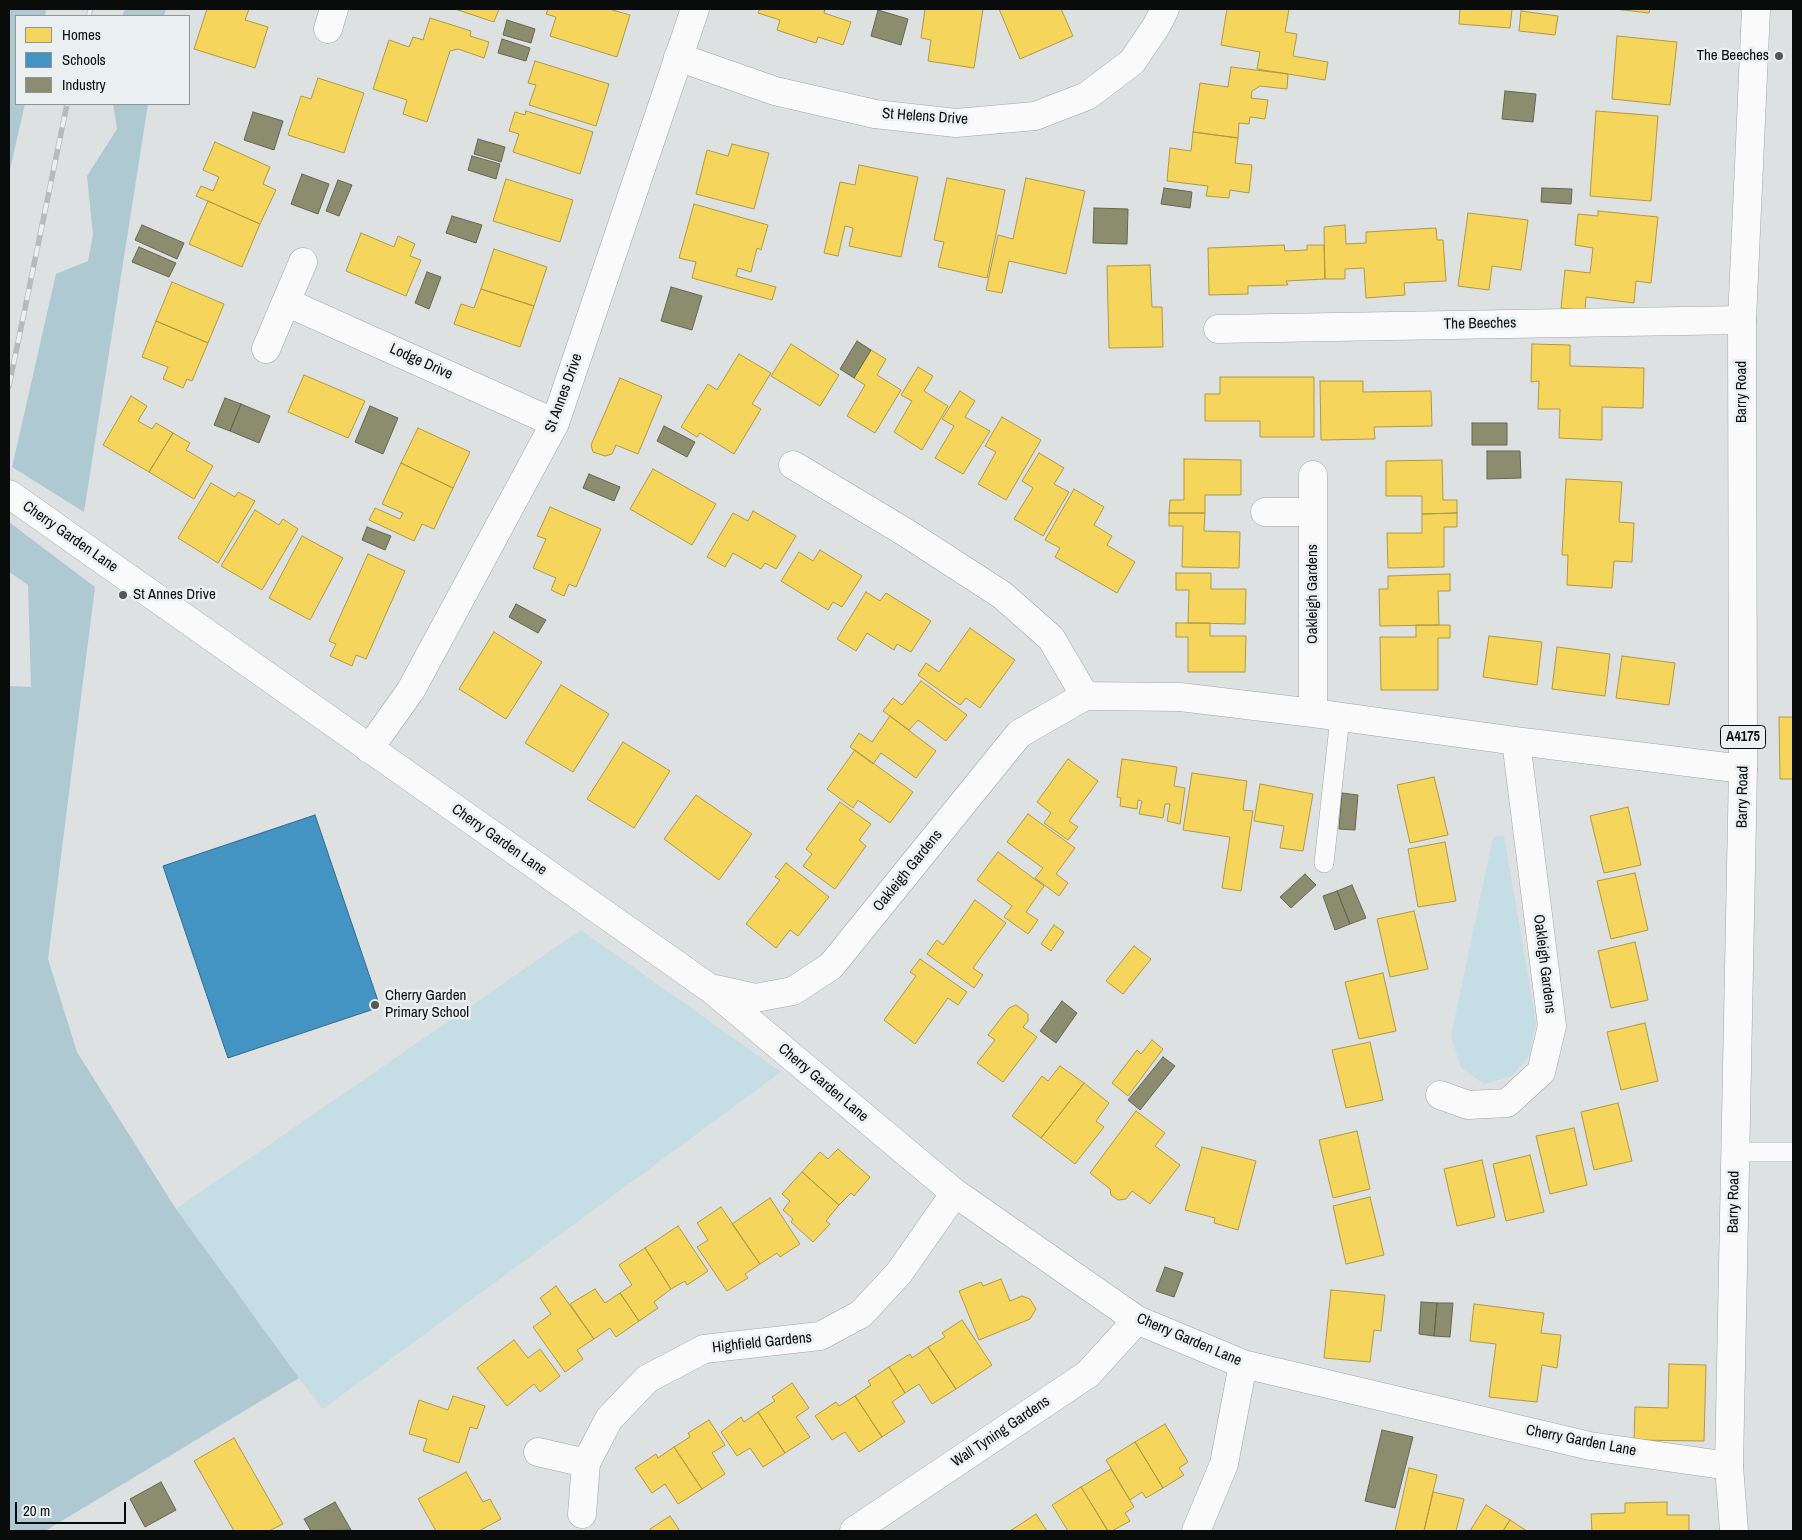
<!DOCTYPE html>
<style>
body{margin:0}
#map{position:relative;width:1802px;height:1540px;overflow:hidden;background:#dee1e2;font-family:"Archivo Narrow",sans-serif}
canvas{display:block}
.frame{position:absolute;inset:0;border:10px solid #0a0c0c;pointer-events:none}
.legend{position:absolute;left:15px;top:15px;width:175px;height:90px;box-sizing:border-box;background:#eaeff1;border:1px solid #909495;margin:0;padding:6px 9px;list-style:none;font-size:15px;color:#0a0c0c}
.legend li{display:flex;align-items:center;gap:10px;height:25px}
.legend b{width:25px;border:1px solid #909495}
.scale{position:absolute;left:15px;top:1502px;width:111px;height:22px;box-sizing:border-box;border:2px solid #0a0c0c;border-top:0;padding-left:6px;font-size:15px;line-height:18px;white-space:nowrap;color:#0a0c0c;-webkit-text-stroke:4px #eaeff1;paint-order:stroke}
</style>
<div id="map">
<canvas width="1802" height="1540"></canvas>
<div class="frame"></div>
<ul class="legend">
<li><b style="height:14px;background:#f6d55c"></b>Homes</li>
<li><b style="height:14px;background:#4393c3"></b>Schools</li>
<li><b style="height:14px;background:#8c8c6e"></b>Industry</li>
</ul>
<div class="scale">20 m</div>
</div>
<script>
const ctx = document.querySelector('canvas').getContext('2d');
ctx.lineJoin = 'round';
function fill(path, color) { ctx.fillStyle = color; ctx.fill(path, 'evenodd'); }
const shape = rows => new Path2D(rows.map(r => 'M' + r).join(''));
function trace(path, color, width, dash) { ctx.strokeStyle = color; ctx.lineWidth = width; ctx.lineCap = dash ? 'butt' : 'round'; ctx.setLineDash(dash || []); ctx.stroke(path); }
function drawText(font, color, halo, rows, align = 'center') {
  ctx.font = font + ' "Archivo Narrow",sans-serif'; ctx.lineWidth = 5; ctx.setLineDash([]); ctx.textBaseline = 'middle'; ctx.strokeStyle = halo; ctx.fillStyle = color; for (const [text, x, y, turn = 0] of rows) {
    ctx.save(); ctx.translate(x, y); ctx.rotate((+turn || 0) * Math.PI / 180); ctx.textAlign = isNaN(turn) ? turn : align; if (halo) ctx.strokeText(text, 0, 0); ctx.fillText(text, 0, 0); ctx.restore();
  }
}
fill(shape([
 [1504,836,1536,1023,1529,1056,1512,1076,1484,1084,1461,1068,1451,1036,1493,837],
 [581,930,781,1072,323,1409,299,1378,176,1209]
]), '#c5dde5');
fill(shape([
 [9,9,46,9,45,16,16,16,16,104,25,104,9,174],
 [125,9,166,9,164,16,122,16],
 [113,104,148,104,84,512,12,467,56,274,88,261,93,235,87,176,117,129],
 [9,522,95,587,48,959,77,1052,176,1209,299,1378,45,1531,9,1531,9,686,31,687,28,585,9,572]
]), '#afc9d2');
const homes = shape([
 [207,9,249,9,245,20,268,27,255,68,194,49,207,9],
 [455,9,499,9,494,22,455,9],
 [548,9,609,9,630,15,617,57,550,36,556,17,546,14,548,9],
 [760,9,825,9,824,13,851,22,843,45,818,37,816,43,777,30,780,20,758,13,760,9],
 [925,9,983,9,974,68,928,61,931,40,921,38,925,9],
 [999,9,1061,9,1073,36,1020,59,999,9],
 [1227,9,1289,9,1285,32,1297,34,1293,56,1328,62,1325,80,1257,69,1260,52,1221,45,1227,9],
 [1460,9,1512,9,1510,28,1459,24,1460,9],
 [1615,9,1650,9,1649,13,1615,9],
 [1521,11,1558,16,1555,35,1519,31,1521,11],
 [430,18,471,31,470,36,489,42,484,58,458,49,450,51,427,122,403,114,407,100,373,89,389,40,409,47,413,37,423,40,430,18],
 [1617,36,1677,42,1670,105,1612,99,1617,36],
 [535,61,609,84,596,126,529,105,536,85,528,83,535,61],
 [1231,67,1288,74,1287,89,1260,86,1252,91,1251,98,1268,100,1265,119,1250,117,1249,124,1239,123,1238,138,1193,132,1200,83,1228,87,1231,67],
 [318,78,364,93,344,153,288,135,301,96,311,99,318,78],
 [526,111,593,132,580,174,513,152,519,134,509,131,515,112,525,115,526,111],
 [1596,111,1658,116,1651,201,1590,196,1596,111],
 [1193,132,1238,138,1235,163,1252,165,1249,193,1230,190,1229,198,1206,196,1208,186,1167,181,1170,148,1191,151,1193,132],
 [215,142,270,167,263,184,276,190,260,224,196,196,201,186,213,191,219,177,203,170,215,142],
 [732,144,769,153,754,209,696,194,707,150,728,156,732,144],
 [859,165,918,177,901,257,849,246,853,228,845,226,838,256,824,253,840,182,855,185,859,165],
 [947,178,1005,190,987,278,938,267,944,242,934,240,947,178],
 [1026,178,1085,191,1066,274,1009,261,1002,293,986,290,998,235,1013,239,1026,178],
 [506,179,573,200,560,242,493,221,506,179],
 [208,201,260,224,242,267,189,244,208,201],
 [694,204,768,225,761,250,757,248,751,272,738,268,736,276,776,287,772,300,692,278,696,262,679,258,694,204],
 [1598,211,1658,217,1651,283,1636,281,1634,303,1586,297,1585,311,1561,308,1565,270,1590,273,1593,248,1575,245,1578,214,1598,216,1598,211],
 [1468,213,1528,220,1521,270,1492,266,1489,290,1458,286,1468,213],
 [1345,225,1346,244,1366,243,1366,232,1436,228,1437,240,1443,240,1446,281,1404,283,1405,295,1366,298,1364,268,1345,269,1345,279,1325,279,1324,227,1345,225],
 [361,233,394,247,398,236,415,244,410,256,421,260,406,296,346,271,361,233],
 [1284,245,1285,251,1307,250,1307,245,1324,245,1325,279,1286,281,1288,285,1248,286,1248,294,1209,295,1208,248,1284,245],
 [494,249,547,267,534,306,481,289,494,249],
 [1150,265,1152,307,1162,307,1163,347,1109,348,1107,266,1150,265],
 [172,282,224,304,208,343,156,321,172,282],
 [481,289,534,306,520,347,454,324,461,304,474,308,481,289],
 [156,321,208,343,192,381,187,379,183,388,163,379,168,367,142,357,156,321],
 [791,344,839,375,820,406,771,376,791,344],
 [1532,344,1570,345,1570,366,1644,368,1643,408,1602,407,1602,440,1559,438,1560,409,1538,409,1539,381,1531,382,1532,344],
 [871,350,886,359,877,375,901,390,875,433,847,416,865,385,854,378,871,350],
 [739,354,771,373,752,404,761,409,734,454,700,433,697,437,681,427,708,384,717,390,739,354],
 [918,367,933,376,924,391,948,406,922,450,894,432,912,401,901,395,918,367],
 [304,375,365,401,348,438,288,412,304,375],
 [1220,377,1314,377,1314,437,1260,437,1260,421,1205,421,1205,394,1220,394,1220,377],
 [620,378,662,396,638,454,616,445,612,454,605,456,593,452,591,445,620,378],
 [1320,381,1363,381,1363,392,1431,391,1432,426,1374,427,1375,439,1321,440,1320,381],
 [960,391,975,401,965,417,990,431,963,474,935,458,954,426,942,419,960,391],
 [131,396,147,406,138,421,152,429,156,423,173,433,149,472,103,445,131,396],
 [1002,417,1041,440,1006,500,978,484,996,452,985,446,1002,417],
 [418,428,470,452,453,488,401,463,418,428],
 [173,433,190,443,186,450,213,466,194,499,149,472,173,433],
 [1039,453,1064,468,1054,484,1069,492,1043,536,1014,519,1033,488,1022,481,1039,453],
 [1184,459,1241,460,1241,495,1205,495,1205,513,1169,513,1170,500,1184,500,1184,459],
 [1442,460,1443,500,1457,500,1457,513,1422,514,1422,496,1386,496,1386,461,1442,460],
 [401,463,453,488,434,529,422,524,414,541,369,520,375,508,400,519,403,513,382,504,401,463],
 [653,469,716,504,692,545,630,509,653,469],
 [1566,479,1622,482,1619,522,1634,523,1632,562,1614,561,1612,588,1567,585,1568,555,1562,555,1566,479],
 [211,483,235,497,238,492,255,501,218,563,178,538,211,483],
 [1074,489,1104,507,1094,525,1112,536,1107,545,1135,562,1117,593,1055,557,1060,548,1045,540,1074,489],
 [550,507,601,529,576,587,569,584,564,596,551,590,556,578,533,568,546,539,537,536,550,507],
 [255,510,279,525,283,519,298,529,262,590,221,566,255,510],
 [753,511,796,536,776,569,765,563,761,569,733,553,725,567,707,557,733,513,748,521,753,511],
 [1169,513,1205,513,1204,531,1240,532,1239,568,1182,567,1183,526,1169,526,1169,513],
 [1457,513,1457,527,1444,527,1444,567,1388,568,1387,533,1422,533,1422,514,1457,513],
 [302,536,343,558,310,620,269,598,302,536],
 [820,550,862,576,842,607,833,602,828,610,781,581,799,552,813,561,820,550],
 [368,554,405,571,366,659,356,655,352,666,330,656,336,644,329,641,368,554],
 [1176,573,1211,573,1211,589,1246,589,1245,624,1188,623,1189,590,1176,590,1176,573],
 [1450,574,1450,591,1438,591,1439,625,1380,626,1379,589,1388,589,1388,576,1450,574],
 [866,592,880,601,886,593,931,621,911,652,897,644,894,650,867,633,856,651,837,639,866,592],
 [1176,623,1210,623,1210,636,1246,636,1245,672,1188,672,1188,637,1176,637,1176,623],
 [1416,625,1450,625,1450,638,1438,638,1438,690,1381,690,1380,637,1416,637,1416,625],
 [970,628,1015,660,980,708,966,698,960,705,918,675,926,663,939,672,970,628],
 [494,632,542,662,506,719,459,689,494,632],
 [1489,636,1542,642,1537,685,1483,677,1489,636],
 [1557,647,1610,654,1605,696,1552,689,1557,647],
 [1622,656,1675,663,1669,705,1616,698,1622,656],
 [921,681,967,715,946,741,918,720,909,730,883,711,893,698,902,705,921,681],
 [561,685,609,714,573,772,525,743,561,685],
 [890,716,936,751,916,778,881,753,873,764,850,747,859,733,872,742,890,716],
 [1779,717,1793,717,1793,779,1780,779,1779,717],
 [623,742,670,771,634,828,587,799,623,742],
 [855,750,913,792,890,823,858,800,853,808,827,789,855,750],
 [1068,759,1098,781,1069,821,1078,827,1068,840,1044,823,1051,813,1037,802,1068,759],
 [1122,759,1177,767,1174,786,1185,788,1180,824,1167,821,1170,804,1165,804,1163,818,1139,814,1142,801,1138,800,1137,809,1120,806,1121,798,1117,797,1122,759],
 [1192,773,1247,781,1243,810,1253,811,1241,891,1222,888,1230,837,1183,830,1192,773],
 [1434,777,1448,835,1410,843,1397,785,1434,777],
 [1260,784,1313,794,1303,851,1280,848,1284,826,1254,821,1260,784],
 [696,795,752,834,719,880,664,839,696,795],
 [840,802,871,824,859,840,866,846,835,889,803,866,812,854,806,849,840,802],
 [1628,807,1641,865,1604,873,1590,816,1628,807],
 [1028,814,1075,848,1056,874,1068,883,1059,896,1035,878,1043,868,1007,842,1028,814],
 [1445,842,1456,901,1418,907,1408,849,1445,842],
 [998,852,1044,886,1026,912,1038,920,1028,934,1004,917,1012,906,977,880,998,852],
 [786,863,829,897,798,936,790,930,776,948,746,924,780,880,775,877,786,863],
 [1635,873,1648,930,1611,939,1597,881,1635,873],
 [975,900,1006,923,973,968,983,975,974,988,927,954,937,940,943,945,975,900],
 [1414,911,1428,969,1390,977,1377,919,1414,911],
 [1054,925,1064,932,1051,951,1041,944,1054,925],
 [1635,942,1648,1000,1611,1008,1598,951,1635,942],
 [1134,946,1151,959,1123,994,1106,981,1134,946],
 [920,959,967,992,958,1005,948,998,915,1044,884,1020,916,976,910,972,920,959],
 [1383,973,1396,1031,1359,1039,1345,982,1383,973],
 [1016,1005,1028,1014,1028,1021,1023,1027,1037,1037,1003,1082,977,1063,995,1040,988,1035,1009,1008,1016,1005],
 [1645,1023,1658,1081,1621,1090,1607,1032,1645,1023],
 [1152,1040,1163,1049,1128,1096,1112,1083,1137,1050,1141,1054,1152,1040],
 [1370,1042,1383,1100,1346,1108,1332,1050,1370,1042],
 [1060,1066,1084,1083,1041,1138,1012,1116,1042,1076,1048,1081,1060,1066],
 [1084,1083,1109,1103,1096,1121,1104,1127,1075,1164,1041,1138,1084,1083],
 [1618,1103,1632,1161,1594,1170,1581,1112,1618,1103],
 [1136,1111,1165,1133,1155,1146,1180,1165,1150,1204,1132,1191,1126,1199,1118,1200,1111,1195,1110,1189,1090,1173,1136,1111],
 [1574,1128,1587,1185,1550,1194,1536,1136,1574,1128],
 [1357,1131,1370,1189,1333,1198,1319,1140,1357,1131],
 [1202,1147,1256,1161,1238,1230,1214,1223,1215,1218,1185,1210,1202,1147],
 [838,1149,870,1177,854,1196,851,1193,839,1205,802,1172,820,1152,828,1159,838,1149],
 [1530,1155,1544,1212,1506,1221,1493,1164,1530,1155],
 [1482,1160,1495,1217,1457,1226,1444,1169,1482,1160],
 [802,1172,839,1205,826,1221,830,1224,813,1242,791,1222,793,1219,783,1210,790,1201,782,1194,802,1172],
 [1370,1197,1384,1255,1346,1264,1333,1206,1370,1197],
 [770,1198,800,1244,780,1257,777,1253,760,1264,732,1224,770,1198],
 [721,1207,760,1264,745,1274,748,1278,727,1291,697,1247,708,1240,697,1223,721,1207],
 [678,1226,708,1271,687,1285,685,1281,671,1289,645,1248,678,1226],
 [645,1248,671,1289,654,1302,658,1308,639,1321,620,1293,632,1285,619,1265,645,1248],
 [1001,1279,1010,1301,1022,1296,1030,1299,1036,1309,1030,1319,979,1340,959,1291,981,1282,983,1286,1001,1279],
 [556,1286,594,1339,577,1350,583,1359,565,1372,533,1327,551,1314,540,1298,556,1286],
 [595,1289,605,1303,620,1293,639,1321,616,1337,610,1328,594,1339,570,1304,595,1289],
 [1331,1290,1385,1295,1381,1331,1374,1330,1370,1362,1324,1358,1331,1290],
 [1474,1304,1544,1313,1541,1333,1561,1335,1557,1368,1542,1365,1537,1402,1489,1397,1496,1344,1470,1341,1474,1304],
 [962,1320,992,1365,956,1389,928,1347,945,1337,942,1333,962,1320],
 [514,1340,528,1358,540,1349,560,1376,540,1392,534,1384,507,1406,477,1368,514,1340],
 [928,1347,956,1389,932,1404,919,1384,905,1393,889,1367,910,1354,912,1358,928,1347],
 [1669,1364,1706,1365,1704,1441,1634,1440,1635,1407,1668,1408,1669,1364],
 [889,1367,905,1393,892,1402,905,1422,882,1437,855,1396,871,1385,868,1381,889,1367],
 [792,1383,809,1408,796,1417,810,1437,785,1453,758,1412,775,1401,772,1397,792,1383],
 [453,1396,485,1406,477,1429,470,1427,459,1463,423,1451,427,1439,409,1434,419,1400,448,1410,453,1396],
 [855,1396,882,1437,859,1452,845,1432,832,1440,815,1416,836,1402,839,1406,855,1396],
 [758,1412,785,1453,763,1467,750,1448,737,1456,721,1432,741,1417,744,1422,758,1412],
 [709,1420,725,1445,712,1453,725,1474,702,1489,674,1447,690,1437,688,1433,709,1420],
 [1165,1424,1188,1462,1179,1468,1184,1475,1163,1488,1135,1442,1165,1424],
 [234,1438,283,1524,269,1531,234,1531,194,1461,234,1438],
 [1135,1442,1163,1488,1146,1498,1142,1492,1130,1500,1106,1460,1135,1442],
 [674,1447,702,1489,678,1504,665,1484,652,1493,635,1468,656,1454,658,1458,674,1447],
 [1409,1468,1437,1475,1424,1531,1395,1531,1409,1468],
 [1111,1469,1134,1507,1125,1513,1130,1521,1112,1531,1108,1531,1081,1487,1111,1469],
 [466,1472,483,1502,490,1499,501,1519,479,1531,436,1531,418,1499,466,1472],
 [1081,1487,1108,1531,1068,1531,1052,1505,1081,1487],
 [1433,1492,1464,1499,1456,1531,1424,1531,1433,1492],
 [1667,1502,1667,1515,1689,1515,1689,1531,1592,1531,1591,1514,1625,1513,1625,1503,1667,1502],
 [1486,1505,1510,1520,1503,1531,1470,1531,1486,1505],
 [1036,1514,1047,1531,1010,1531,1036,1514],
 [670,1516,680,1531,651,1531,650,1529,670,1516],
 [1510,1520,1527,1531,1503,1531,1510,1520]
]);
fill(homes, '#f6d55c');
trace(homes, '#af9944', 1);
const schools = shape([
 [315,815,380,1007,228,1058,163,866,315,815]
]);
fill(schools, '#4393c3');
trace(schools, '#326a8c', 1);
const industry = shape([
 [878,10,908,19,901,45,871,36,878,10],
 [507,20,535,29,531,43,503,35,507,20],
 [502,39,530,48,526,61,498,53,502,39],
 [1505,91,1536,94,1533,122,1502,119,1505,91],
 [253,112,283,121,274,150,244,140,253,112],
 [478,139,505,147,501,162,474,154,478,139],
 [472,156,500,164,496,179,468,170,472,156],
 [302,174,329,184,318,214,291,204,302,174],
 [338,180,352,185,339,216,326,211,338,180],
 [1164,188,1192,192,1190,208,1161,204,1164,188],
 [1542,188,1572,189,1571,204,1541,202,1542,188],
 [1094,208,1128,209,1127,244,1093,243,1094,208],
 [452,216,482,225,476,243,446,233,452,216],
 [142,225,184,243,177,259,135,240,142,225],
 [139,247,176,263,169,277,132,262,139,247],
 [427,272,441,277,429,309,415,303,427,272],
 [671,287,702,296,692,330,661,321,671,287],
 [857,341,871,350,854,378,840,369,857,341],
 [225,398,241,404,230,431,214,425,225,398],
 [241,404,270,416,259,443,230,431,241,404],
 [370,406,398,418,383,454,355,442,370,406],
 [1472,423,1507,423,1507,445,1472,445,1472,423],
 [664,426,695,442,687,457,657,441,664,426],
 [1487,451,1520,451,1521,478,1487,479,1487,451],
 [589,474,620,487,614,501,583,488,589,474],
 [367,527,391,536,385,550,362,540,367,527],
 [516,604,546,620,538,633,509,617,516,604],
 [1342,793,1358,795,1355,830,1339,829,1342,793],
 [1305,874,1316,885,1291,908,1280,897,1305,874],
 [1352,885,1366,918,1350,924,1337,891,1352,885],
 [1337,891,1350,924,1335,930,1323,896,1337,891],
 [1062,1001,1077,1013,1056,1043,1040,1031,1062,1001],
 [1163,1057,1175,1066,1140,1110,1128,1100,1163,1057],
 [1165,1267,1183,1273,1174,1297,1156,1291,1165,1267],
 [1421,1302,1437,1303,1434,1336,1419,1334,1421,1302],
 [1437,1303,1453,1303,1450,1337,1434,1336,1437,1303],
 [1382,1430,1413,1437,1395,1508,1365,1501,1382,1430],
 [161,1482,176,1510,145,1527,130,1499,161,1482],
 [335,1502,351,1530,311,1531,304,1519,335,1502]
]);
fill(industry, '#8c8c6e');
trace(industry, '#656651', 1);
const lane = shape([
 [1324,863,1340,717],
 [1735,1152,1793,1152]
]);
const street = shape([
 [328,29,334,9],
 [678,57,775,91,875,114,956,123,1035,116,1087,96,1132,62,1157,25,1165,9],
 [286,302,555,423],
 [1218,329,1742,320],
 [266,349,303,262],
 [793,465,908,534,1002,595,1051,638,1085,696],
 [9,494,711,989,955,1193,1137,1320,1243,1364,1590,1446,1729,1466],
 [1265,512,1313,512],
 [1313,713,1313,475],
 [369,749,411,690,555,423,695,9],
 [715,989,755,998,793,991,831,966,1019,734,1085,696,1180,697,1313,713,1516,741,1743,769],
 [1440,1095,1468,1105,1507,1103,1541,1072,1552,1026,1516,741],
 [538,1452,586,1463],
 [582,1514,586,1463,609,1419,647,1379,704,1349,820,1336,861,1314,899,1273,955,1193],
 [854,1531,1088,1374,1137,1320],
 [1196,1531,1224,1464,1243,1364]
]);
const primary = shape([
 [1734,1531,1729,1466,1743,769,1742,320,1756,9]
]);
trace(lane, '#a2a4a5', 20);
trace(street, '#a2a4a5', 29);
trace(primary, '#a2a4a5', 29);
trace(lane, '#fafafb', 19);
trace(street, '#fafafb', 28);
trace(primary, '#fafafb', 28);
const rail = shape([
 [89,16,90,9],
 [9,386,67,104]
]);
trace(rail, '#b8b9b9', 5.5);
trace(rail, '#eaeff1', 4, [11]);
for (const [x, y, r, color] of [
 [1779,56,5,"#545757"],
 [123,595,5,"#545757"],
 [375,1005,5,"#545757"]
]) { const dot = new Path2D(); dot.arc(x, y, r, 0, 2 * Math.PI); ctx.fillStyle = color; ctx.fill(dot); trace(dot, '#eaeff1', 2); }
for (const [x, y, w] of [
 [1743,737,45]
]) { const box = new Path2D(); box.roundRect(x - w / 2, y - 11.5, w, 23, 4); ctx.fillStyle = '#eaeff1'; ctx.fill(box); trace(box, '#0a0c0c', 1); }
drawText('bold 14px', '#0a0c0c', null, [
 ["A4175",1743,737]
]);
drawText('15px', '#0a0c0c', '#eaeff1', [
 ["The Beeches",1769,56,"right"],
 ["St Annes Drive",133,595],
 ["Cherry Garden",385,996],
 ["Primary School",385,1013]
], 'left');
drawText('15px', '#0a0c0c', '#eaeff1', [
 ["St Helens Drive",925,117,4],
 ["The Beeches",1480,324,-1],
 ["Lodge Drive",421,362,24],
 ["Barry Road",1742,392,-90],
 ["St Annes Drive",564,393,-70],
 ["Cherry Garden Lane",70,537,35],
 ["Oakleigh Gardens",1313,594,-90],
 ["Barry Road",1743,797,-89],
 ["Cherry Garden Lane",499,840,35],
 ["Oakleigh Gardens",908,871,-51],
 ["Oakleigh Gardens",1544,964,83],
 ["Cherry Garden Lane",823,1083,40],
 ["Barry Road",1734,1202,-89],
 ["Cherry Garden Lane",1189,1340,23],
 ["Highfield Gardens",762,1343,-6],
 ["Wall Tyning Gardens",1001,1432,-34],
 ["Cherry Garden Lane",1581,1441,11]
]);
</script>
